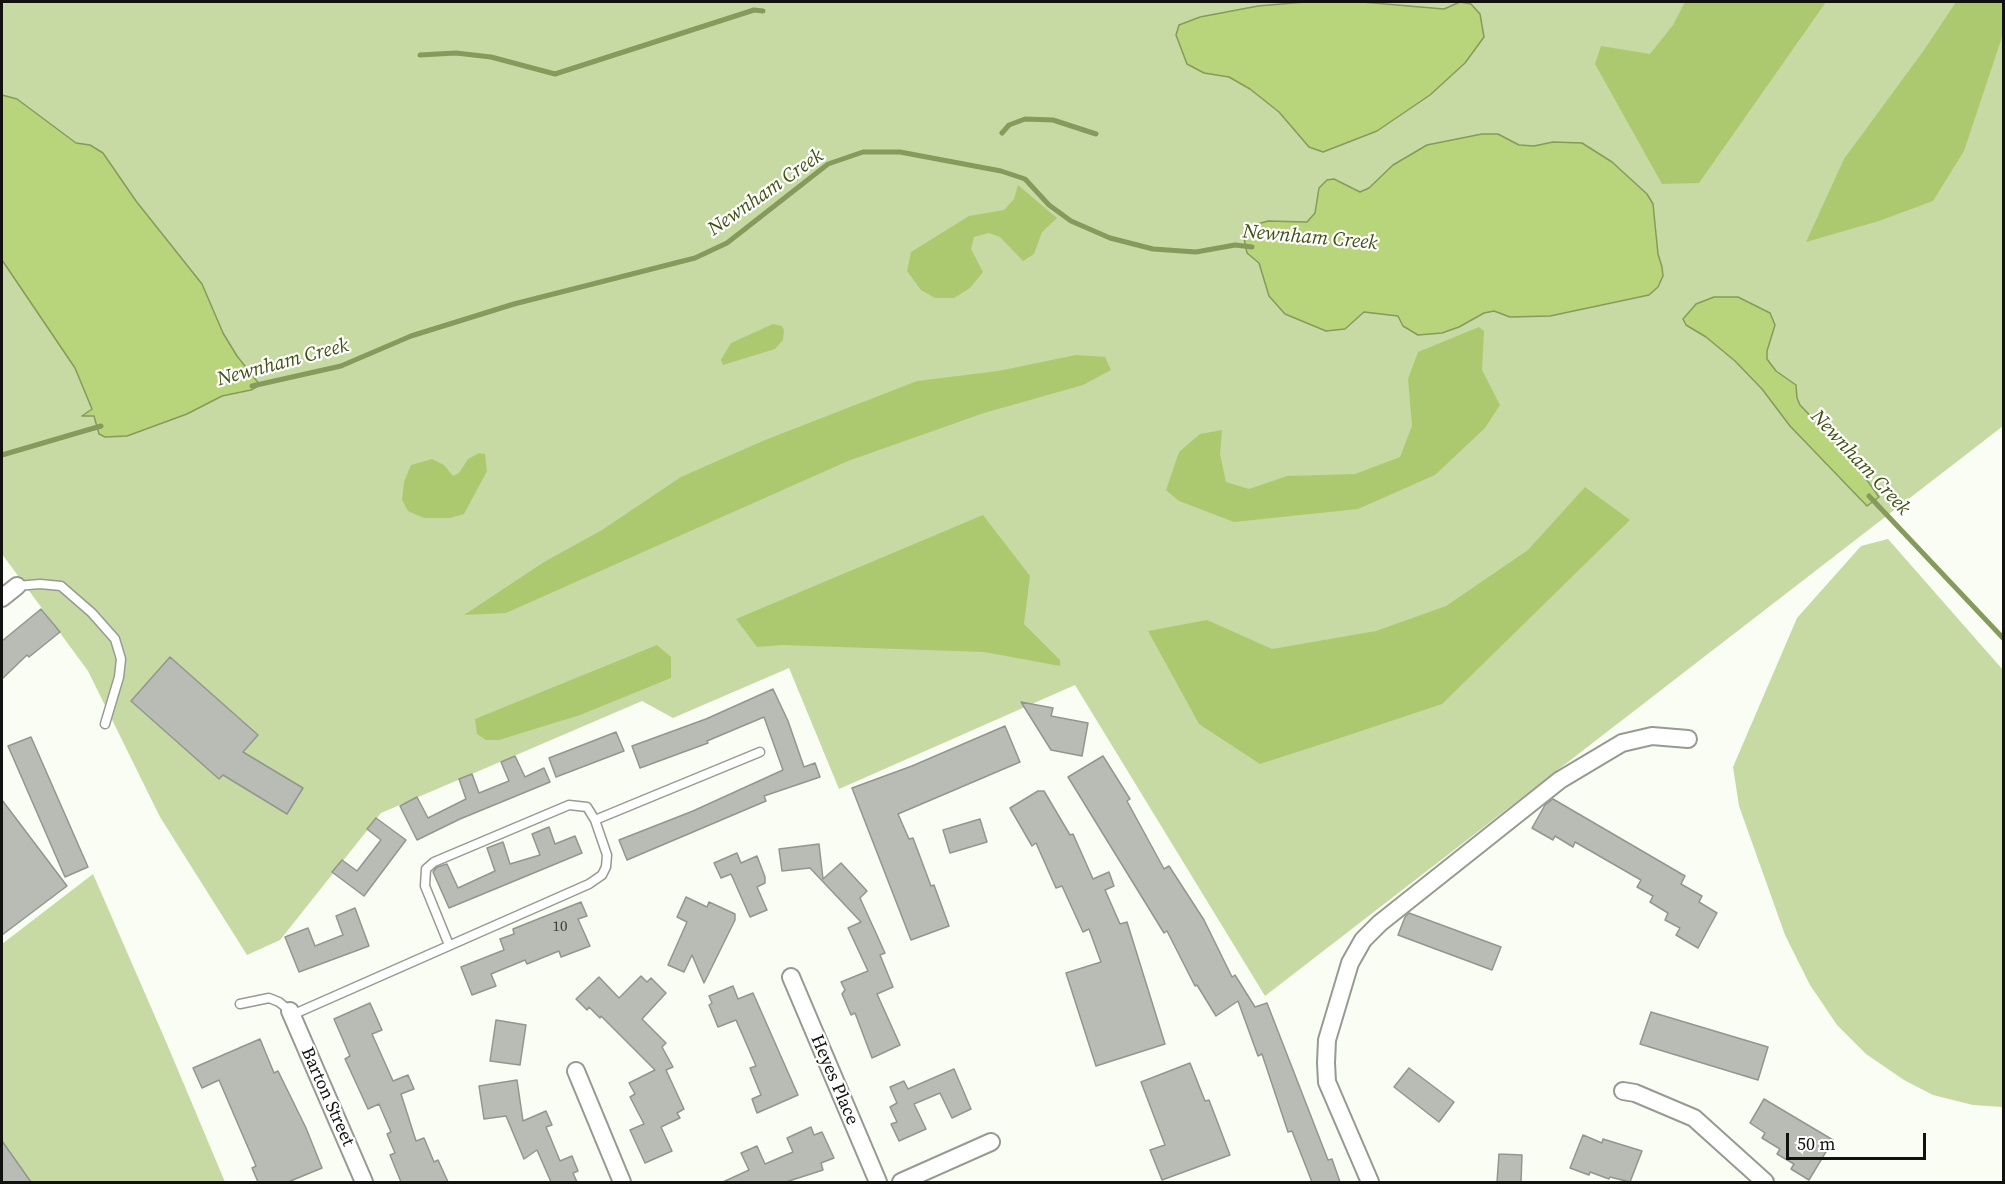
<!DOCTYPE html>
<style>
body{margin:0}
#map{position:relative;width:2005px;height:1184px;overflow:hidden;background:#f9fdf4;font-family:"Source Serif 4",serif}
canvas{display:block}
.frame{position:absolute;inset:0;border:3px solid #11120f;pointer-events:none}
.scale{position:absolute;left:1786px;top:1133px;width:140px;height:27px;box-sizing:border-box;border:3px solid #11120f;border-top:0;padding-left:8px;font-size:18px;line-height:21px;white-space:nowrap;color:#11120f;-webkit-text-stroke:4px #fff;paint-order:stroke}
</style>
<div id="map">
<canvas width="2005" height="1184"></canvas>
<div class="frame"></div>
<div class="scale">50 m</div>
</div>
<script>
const ctx = document.querySelector('canvas').getContext('2d');
ctx.lineJoin = 'round';
function fill(path, color) { ctx.fillStyle = color; ctx.fill(path, 'evenodd'); }
const shape = rows => new Path2D(rows.map(r => 'M' + r).join(''));
function trace(path, color, width, dash) { ctx.strokeStyle = color; ctx.lineWidth = width; ctx.lineCap = dash ? 'butt' : 'round'; ctx.setLineDash(dash || []); ctx.stroke(path); }
function drawText(font, color, halo, rows, align = 'center') {
  ctx.font = font + ' "Source Serif 4",serif'; ctx.lineWidth = 4.5; ctx.setLineDash([]); ctx.textBaseline = 'middle'; ctx.strokeStyle = halo; ctx.fillStyle = color; for (const [text, x, y, turn = 0] of rows) {
    ctx.save(); ctx.translate(x, y); ctx.rotate((+turn || 0) * Math.PI / 180); ctx.textAlign = isNaN(turn) ? turn : align; if (halo) ctx.strokeText(text, 0, 0); ctx.fillText(text, 0, 0); ctx.restore();
  }
}
fill(shape([
 [2,2,2003,2,2003,426,1265,996,1075,685,839,789,789,668,673,718,642,701,381,813,280,940,247,955,160,817,88,671,2,554],
 [1888,539,2003,670,2003,1107,1973,1105,1933,1095,1904,1080,1866,1054,1837,1025,1810,985,1785,935,1739,806,1733,767,1797,618,1861,546],
 [93,874,167,1044,225,1182,2,1182,2,944]
]), '#c7daa4');
fill(shape([
 [1685,2,1826,2,1699,183,1662,184,1595,64,1601,46,1650,54,1673,25],
 [1956,2,2003,2,2003,34,1964,151,1933,201,1879,221,1806,242,1844,159,1924,50],
 [1018,185,1057,218,1042,232,1034,254,1023,261,1000,237,989,233,974,237,971,249,983,272,970,288,954,298,935,298,921,290,907,271,911,252,969,216,1004,210,1014,199],
 [773,324,782,326,784,330,783,340,775,349,723,365,721,360,731,343],
 [1479,327,1484,331,1482,370,1500,405,1485,428,1435,475,1358,509,1234,522,1179,501,1166,490,1179,452,1200,434,1222,430,1220,454,1226,482,1249,489,1287,476,1355,474,1400,457,1412,426,1408,379,1418,352],
 [1076,355,1105,357,1111,370,1083,385,984,413,848,461,506,613,464,615,544,562,602,530,681,477,765,440,917,381,998,371],
 [479,453,485,454,487,471,464,514,450,518,424,518,408,511,402,500,404,482,411,465,432,459,444,465,453,476,459,473,468,459],
 [1585,487,1630,520,1442,704,1328,742,1260,764,1199,724,1148,631,1207,620,1272,649,1376,631,1446,606,1528,550],
 [983,515,1030,576,1024,624,1060,660,1060,666,984,652,782,645,757,647,736,619],
 [657,645,671,657,671,678,580,715,499,740,486,740,477,734,475,719]
]), '#adc970');
const water = shape([
 [1305,2,1362,2,1444,9,1460,2,1471,4,1480,14,1484,37,1465,63,1430,95,1377,131,1323,152,1309,147,1279,112,1250,89,1229,77,1204,73,1187,64,1176,35,1179,25,1200,17,1258,6,1305,2],
 [2,95,17,99,76,143,90,145,103,153,136,201,202,284,223,333,237,356,260,385,251,390,222,396,187,414,127,436,105,437,99,434,94,416,82,416,92,409,75,368,2,260,2,95],
 [1482,134,1498,134,1519,145,1534,146,1553,142,1582,143,1612,162,1647,194,1653,204,1658,254,1662,267,1663,276,1658,287,1649,295,1550,316,1510,317,1494,311,1484,313,1459,327,1442,333,1418,335,1403,326,1398,316,1364,312,1345,329,1326,331,1285,314,1269,296,1259,263,1247,253,1243,233,1254,225,1268,221,1307,222,1315,213,1319,188,1327,180,1334,179,1360,192,1369,188,1393,165,1427,145,1482,134],
 [1714,297,1738,297,1770,313,1775,325,1767,351,1767,359,1776,371,1796,385,1797,398,1800,405,1852,459,1879,497,1867,506,1790,426,1762,389,1735,361,1706,337,1686,325,1683,319,1696,304,1714,297]
]);
fill(water, '#b8d57b');
trace(water, '#869a5b', 1.5);
trace(shape([
 [420,55,456,53,491,57,555,74,754,10,763,11],
 [1002,133,1009,125,1025,119,1053,120,1096,134],
 [252,386,341,366,411,336,514,304,695,258,727,243,828,164,863,152,900,152,1001,171,1025,179,1049,205,1071,221,1110,238,1153,249,1196,252,1235,245,1252,247],
 [2,455,101,426],
 [1869,496,2004,639]
]), '#869a5b', 5);
const building = shape([
 [41,609,60,632,29,657,27,655,2,679,2,641,41,609],
 [170,657,258,735,243,752,303,788,287,814,223,775,219,779,131,701,170,657],
 [773,689,788,721,804,767,815,763,820,777,764,796,766,801,627,860,619,840,693,811,783,770,764,717,707,741,708,743,640,768,632,746,706,719,773,689],
 [1021,702,1053,708,1051,716,1088,723,1082,756,1051,750,1021,702],
 [1005,726,1020,762,898,814,909,839,913,838,931,886,934,885,949,926,911,940,852,788,912,766,1005,726],
 [616,732,624,751,556,777,549,758,616,732],
 [31,737,88,867,65,877,8,746,31,737],
 [515,756,525,777,544,768,550,782,460,819,417,840,400,806,417,797,428,818,466,799,459,779,472,774,479,793,509,781,501,762,515,756],
 [1103,756,1130,799,1127,801,1164,869,1169,866,1204,920,1232,977,1235,975,1255,1007,1267,1003,1328,1160,1332,1159,1340,1182,1312,1182,1292,1131,1288,1132,1262,1054,1258,1056,1238,1001,1216,1016,1197,985,1195,986,1167,931,1164,933,1068,777,1103,756],
 [1038,791,1044,791,1070,835,1073,834,1093,879,1109,872,1114,886,1105,890,1120,924,1127,922,1165,1044,1096,1066,1066,973,1101,962,1089,929,1083,932,1062,886,1056,888,1036,843,1032,846,1010,808,1038,791],
 [1553,799,1685,876,1681,884,1702,896,1699,902,1717,913,1698,948,1676,935,1680,928,1665,920,1668,913,1650,902,1653,896,1637,887,1641,880,1575,842,1573,847,1555,836,1553,840,1532,828,1545,805,1553,799],
 [2,800,67,886,2,935,2,800],
 [376,818,406,840,364,896,332,872,342,860,357,871,381,840,367,829,376,818],
 [980,819,987,842,950,853,943,830,980,819],
 [549,827,555,844,575,836,582,853,449,908,433,872,437,867,447,864,458,888,495,871,487,848,503,842,510,864,540,855,532,834,549,827],
 [819,844,823,879,841,863,867,891,860,898,885,953,880,955,893,987,877,994,900,1045,872,1058,855,1013,851,1015,842,994,845,990,841,982,868,971,848,928,861,922,810,868,782,871,779,849,819,844],
 [737,853,741,863,757,856,765,877,765,883,757,887,767,910,750,917,731,874,721,878,714,863,737,853],
 [686,897,707,907,709,902,735,914,735,920,704,983,692,955,684,972,668,965,687,922,677,917,686,897],
 [581,902,587,916,578,919,590,946,561,957,559,951,527,964,525,960,491,974,496,986,472,995,461,967,504,950,500,939,514,934,513,929,581,902],
 [355,908,369,946,299,972,285,937,308,928,315,946,343,935,336,916,355,908],
 [1409,913,1501,947,1492,970,1398,935,1405,917,1409,913],
 [641,976,647,982,651,978,666,993,642,1019,666,1043,662,1047,673,1067,666,1070,684,1109,677,1113,680,1118,661,1127,672,1151,645,1163,630,1130,644,1124,630,1097,635,1094,629,1083,655,1070,601,1016,600,1018,589,1007,587,1010,576,999,599,977,619,998,641,976],
 [733,986,738,999,753,993,798,1095,757,1113,752,1099,761,1095,750,1068,756,1066,736,1020,718,1027,709,1005,712,1003,709,996,733,986],
 [370,1003,382,1030,372,1034,393,1081,408,1075,414,1089,401,1094,416,1141,424,1138,434,1162,438,1160,448,1182,401,1182,390,1155,395,1153,387,1134,391,1132,379,1104,368,1109,345,1059,350,1056,334,1019,370,1003],
 [1651,1012,1768,1047,1758,1080,1640,1044,1651,1012],
 [496,1020,526,1025,520,1065,490,1061,496,1020],
 [260,1039,274,1073,278,1071,306,1128,322,1168,288,1182,258,1182,252,1168,256,1166,219,1080,202,1088,193,1068,260,1039],
 [1190,1063,1205,1101,1209,1100,1230,1155,1162,1180,1150,1150,1165,1145,1141,1082,1190,1063],
 [1409,1068,1454,1102,1439,1122,1394,1087,1409,1068],
 [954,1069,971,1109,952,1118,940,1093,914,1104,926,1129,899,1141,891,1124,897,1122,890,1107,897,1103,890,1087,904,1081,908,1089,954,1069],
 [517,1080,523,1121,546,1111,552,1125,546,1127,560,1161,572,1156,578,1171,573,1173,577,1182,551,1182,537,1150,524,1159,506,1116,484,1119,479,1086,517,1080],
 [1764,1099,1833,1140,1809,1180,1791,1169,1794,1164,1777,1154,1780,1149,1762,1138,1765,1133,1750,1123,1764,1099],
 [811,1127,814,1135,822,1132,834,1158,821,1163,823,1170,786,1182,723,1182,749,1170,741,1153,757,1146,765,1164,793,1152,787,1138,811,1127],
 [1583,1135,1602,1143,1603,1139,1642,1151,1630,1182,1610,1177,1609,1179,1590,1172,1589,1175,1570,1168,1583,1135],
 [2,1141,31,1182,2,1182,2,1141],
 [1499,1154,1522,1155,1521,1182,1497,1182,1499,1154]
]);
fill(building, '#b9bcb4');
trace(building, '#93968e', 1.5);
const lane = shape([
 [17,586,40,584,61,586,92,613,115,639,121,659,119,677,105,724],
 [449,945,425,886,426,869,434,862,569,805,587,807,595,820],
 [240,1004,269,998,279,1002,290,1011],
 [292,1015,589,884,602,875,606,867,607,855,595,820,760,752]
]);
const street = shape([
 [2,598,17,586],
 [791,977,878,1182],
 [290,1011,364,1182],
 [576,1071,622,1182],
 [1623,1091,1635,1093,1694,1118,1765,1182],
 [901,1182,991,1142],
 [1370,1182,1327,1082,1326,1063,1327,1040,1350,963,1363,940,1380,923,1560,780,1622,743,1652,736,1688,739]
]);
trace(lane, '#979a92', 11);
trace(street, '#979a92', 20);
trace(lane, '#fff', 8);
trace(street, '#fff', 16);
drawText('15px', '#3b3c38', null, [
 ["10",560,927]
]);
drawText('18px', '#11120f', '#fff', [
 ["Heyes Place",834,1080,67],
 ["Barton Street",327,1097,66]
]);
drawText('italic 20px', '#405211', '#fff', [
 ["Newnham Creek",766,193,-35],
 ["Newnham Creek",1310,238,5],
 ["Newnham Creek",283,363,-15],
 ["Newnham Creek",1860,463,47]
]);
</script>
